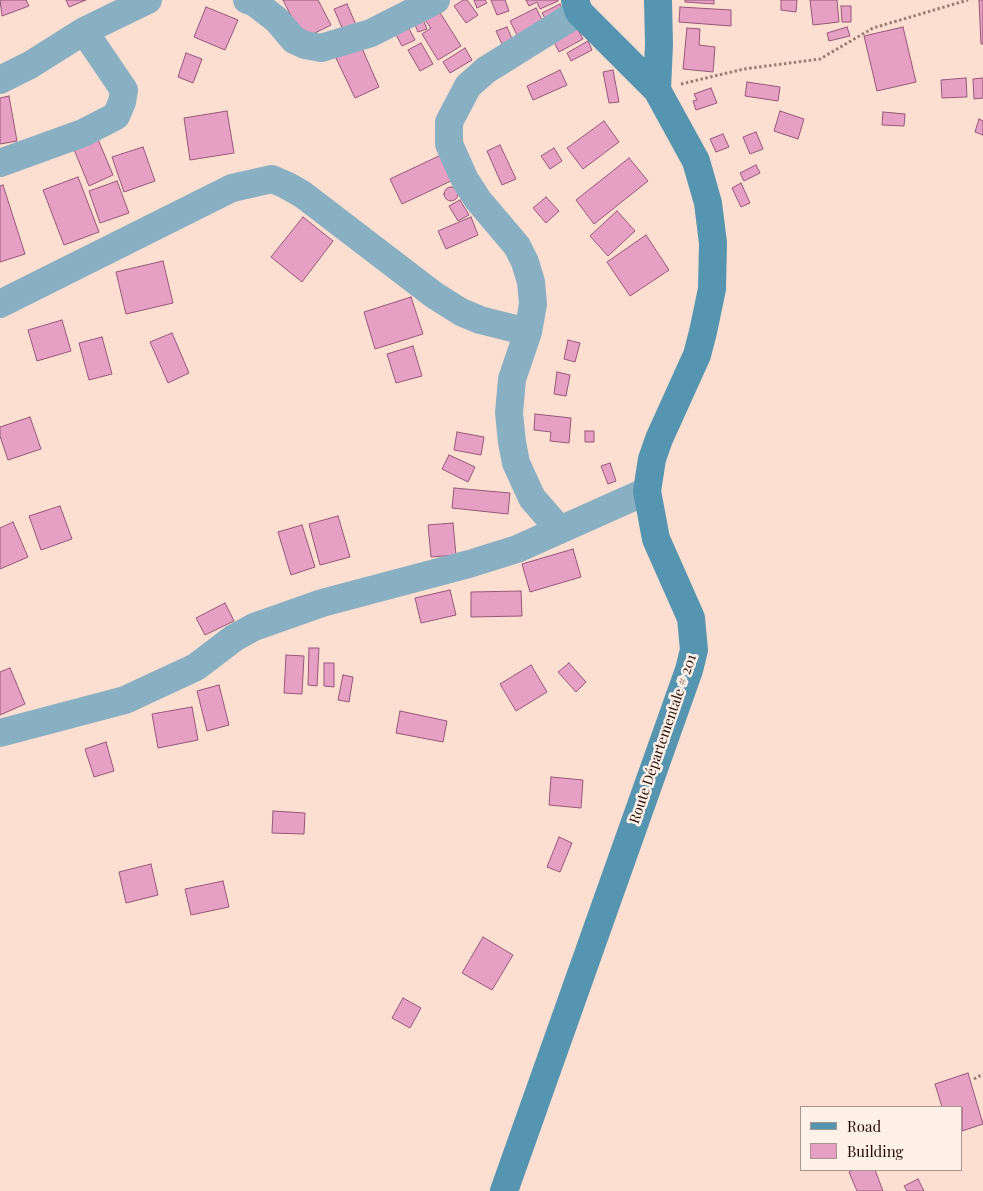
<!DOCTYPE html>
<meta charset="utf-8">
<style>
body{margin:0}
#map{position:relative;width:983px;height:1191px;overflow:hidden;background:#fcdfd1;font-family:"Playfair Display",serif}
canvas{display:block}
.legend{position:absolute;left:800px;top:1106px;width:162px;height:65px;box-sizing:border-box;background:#fff0e8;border:1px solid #a7948c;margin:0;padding:6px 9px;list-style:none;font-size:15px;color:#220a01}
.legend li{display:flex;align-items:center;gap:10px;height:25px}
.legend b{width:25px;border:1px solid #a7948c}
</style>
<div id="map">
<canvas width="983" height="1191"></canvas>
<ul class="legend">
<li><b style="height:6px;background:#5595b0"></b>Road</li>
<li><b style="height:14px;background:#e6a0c3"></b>Building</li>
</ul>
</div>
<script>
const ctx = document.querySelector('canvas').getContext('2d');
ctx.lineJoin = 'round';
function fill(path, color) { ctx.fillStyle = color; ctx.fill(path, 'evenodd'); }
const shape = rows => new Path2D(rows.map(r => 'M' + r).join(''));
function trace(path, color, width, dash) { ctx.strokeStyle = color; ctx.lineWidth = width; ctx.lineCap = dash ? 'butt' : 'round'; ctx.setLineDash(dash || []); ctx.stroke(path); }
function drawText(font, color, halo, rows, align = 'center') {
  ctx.font = font + ' "Playfair Display",serif'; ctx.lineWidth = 5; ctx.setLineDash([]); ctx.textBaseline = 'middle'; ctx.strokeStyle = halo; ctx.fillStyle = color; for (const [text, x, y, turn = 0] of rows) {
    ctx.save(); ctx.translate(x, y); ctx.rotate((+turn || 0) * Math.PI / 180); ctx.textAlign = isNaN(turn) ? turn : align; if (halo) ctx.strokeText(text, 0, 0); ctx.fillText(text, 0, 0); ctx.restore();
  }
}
const building = shape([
 [0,0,26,0,29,6,2,16,0,0],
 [66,0,86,0,69,7,66,0],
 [283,0,318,0,331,25,303,39,283,0],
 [463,0,467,0,478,15,466,23,454,6,463,0],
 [474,0,485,0,487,3,477,8,474,0],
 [491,0,505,0,509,11,497,15,491,0],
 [526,0,558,0,558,1,540,9,537,2,529,6,526,0],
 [685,0,714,0,714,4,685,2,685,0],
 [781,0,797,0,796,12,781,10,781,0],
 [810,0,837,0,839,22,813,25,810,0],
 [979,0,983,0,983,44,981,44,979,0],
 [347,4,356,25,343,30,334,9,347,4],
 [560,4,564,12,546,20,542,13,560,4],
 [841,6,851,6,851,22,842,22,841,6],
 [206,7,238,20,225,50,194,37,206,7],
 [680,7,731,10,731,26,679,22,680,7],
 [536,8,543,22,517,35,510,21,536,8],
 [439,11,461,46,438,60,422,34,431,28,425,20,439,11],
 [422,17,427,29,418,32,413,20,422,17],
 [407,25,415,40,402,46,394,31,407,25],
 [576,26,583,39,559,52,552,38,576,26],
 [507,27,512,39,502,44,496,31,507,27],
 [847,27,850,36,829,41,827,33,847,27],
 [903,27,916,82,877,91,864,36,903,27],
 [687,28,700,29,699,45,715,47,713,72,683,69,687,28],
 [588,41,592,50,571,61,567,53,588,41],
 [421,43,433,64,420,71,408,50,421,43],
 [361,46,379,87,355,98,336,58,361,46],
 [465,48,472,60,450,73,443,62,465,48],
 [186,53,202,59,193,83,178,77,186,53],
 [560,70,567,85,533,100,527,86,560,70],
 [613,70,619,102,609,103,603,72,613,70],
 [966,78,967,97,942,98,941,80,966,78],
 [983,78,983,98,974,99,973,79,983,78],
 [747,82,780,87,778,101,745,96,747,82],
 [711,88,717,103,696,110,693,101,697,100,694,94,711,88],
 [9,96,17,141,0,144,0,98,9,96],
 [227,111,234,153,190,160,184,118,227,111],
 [780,111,804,119,798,139,774,131,780,111],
 [883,112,905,114,904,126,882,125,883,112],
 [979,119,983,121,983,135,975,132,979,119],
 [604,121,619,142,583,169,567,148,604,121],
 [756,132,763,149,750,154,743,137,756,132],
 [723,134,729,147,716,152,710,139,723,134],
 [97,137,113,175,89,186,73,147,97,137],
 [500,145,516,179,502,185,487,151,500,145],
 [143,147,155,181,124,192,112,157,143,147],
 [554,148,562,161,550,169,541,156,554,148],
 [441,155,453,180,402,204,390,179,441,155],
 [629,158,648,181,594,224,576,200,629,158],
 [756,165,760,173,744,181,740,173,756,165],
 [78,177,99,232,64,245,43,190,78,177],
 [117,181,129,213,100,223,89,191,117,181],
 [741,183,750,203,741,207,732,188,741,183],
 [3,185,25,254,0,262,0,186,3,185],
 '444 194a7 7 0 1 1 14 0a7 7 0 1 1-14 0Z',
 [546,197,559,211,546,223,533,208,546,197],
 [460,200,469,215,458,221,449,206,460,200],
 [617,211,635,231,608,256,590,236,617,211],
 [303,217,333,241,302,282,271,257,303,217],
 [471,217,478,235,446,249,438,231,471,217],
 [646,235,669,270,630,296,607,262,646,235],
 [163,261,173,303,126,314,116,272,163,261],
 [411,297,423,334,375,349,364,312,411,297],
 [62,320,71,351,37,361,28,330,62,320],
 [172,333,189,373,168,383,150,342,172,333],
 [102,337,112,374,89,380,79,343,102,337],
 [568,340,580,343,575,362,564,359,568,340],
 [413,346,422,376,396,383,387,354,413,346],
 [557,372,570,375,566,396,554,394,557,372],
 [535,414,571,418,569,443,550,441,551,432,534,430,535,414],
 [30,417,41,449,8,460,0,436,0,427,30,417],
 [585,431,594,431,594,442,585,442,585,431],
 [457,432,484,437,481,455,454,450,457,432],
 [449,455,475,467,468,482,442,469,449,455],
 [610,463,616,481,608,484,601,466,610,463],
 [454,488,510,493,508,514,452,508,454,488],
 [60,506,72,539,41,550,29,516,60,506],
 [338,516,350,557,320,565,309,524,338,516],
 [13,522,28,557,0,569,0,528,13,522],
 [453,523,456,555,431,557,428,525,453,523],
 [302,525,315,567,291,575,278,532,302,525],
 [573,549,581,577,530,592,522,564,573,549],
 [450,590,456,615,421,623,415,598,450,590],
 [521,591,522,616,471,617,471,592,521,591],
 [225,603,234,621,205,635,196,618,225,603],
 [309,648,319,648,317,686,308,685,309,648],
 [286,655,304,656,302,694,284,693,286,655],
 [324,663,334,663,334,687,324,686,324,663],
 [569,663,586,682,576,692,558,672,569,663],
 [531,665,547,692,516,711,500,684,531,665],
 [10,668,25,704,0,715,0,672,10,668],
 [343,675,353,677,349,702,338,700,343,675],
 [219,685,229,725,207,731,197,691,219,685],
 [192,707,198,740,158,748,152,714,192,707],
 [400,711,447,721,443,742,396,733,400,711],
 [106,742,114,771,94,777,85,749,106,742],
 [551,777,583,780,581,808,549,805,551,777],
 [273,811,305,813,304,834,272,833,273,811],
 [559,837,572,843,560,872,547,867,559,837],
 [151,864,158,895,126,903,119,872,151,864],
 [223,881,229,907,191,915,185,889,223,881],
 [483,937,513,955,492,990,462,973,483,937],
 [403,998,421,1008,410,1028,392,1018,403,998],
 [968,1073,983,1124,962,1131,962,1107,942,1107,935,1084,968,1073],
 [853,1170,875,1170,883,1191,857,1191,849,1172,853,1170],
 [918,1179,924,1191,907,1191,904,1186,918,1179]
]);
fill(building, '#e6a0c3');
trace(building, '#975779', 1);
trace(shape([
 [681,84,744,69,820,59,873,28,968,0],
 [974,1079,983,1074]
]), '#997e72', 3, [2.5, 2.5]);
trace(shape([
 [247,0,255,3,277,20,294,40,305,45,321,48,371,33,436,0],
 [0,80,30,65,84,31,148,0],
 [0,163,83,133,116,116,122,102,124,90,84,31],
 [0,304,232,188,272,179,286,185,302,194,434,295,461,312,480,320,528,332,512,379,509,413,512,442,516,463,532,498,559,529],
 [528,332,533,304,531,282,525,262,517,246,478,200,465,180,449,144,449,122,468,86,486,70,579,12],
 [0,733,125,700,196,667,234,638,254,627,322,603,469,564,517,549,647,491]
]), '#88b0c2', 28);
trace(shape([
 [657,90,659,44,658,0],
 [504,1191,689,670,694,650,691,618,656,539,647,491,652,459,659,439,697,355,703,332,712,289,713,243,708,203,696,161,657,90,579,12,575,0]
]), '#5595b0', 28);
drawText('14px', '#220a01', '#fff0e8', [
 ["Route Départementale # 201",663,739,-71]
]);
</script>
